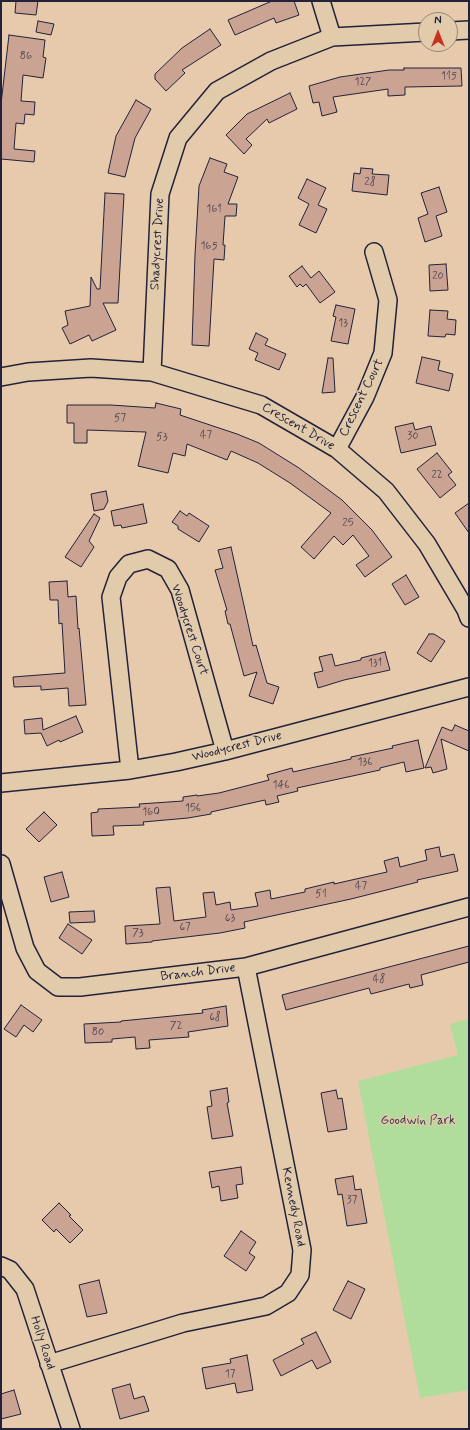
<!DOCTYPE html>
<style>
body{margin:0}
#map{position:relative;width:470px;height:1430px;overflow:hidden;background:#e7caab;font-family:Mynerve,sans-serif}
canvas{display:block}
.frame{position:absolute;inset:0;border:2px solid #22223b;pointer-events:none}
.north{position:absolute;left:418px;top:12px;width:40px;height:40px;box-sizing:border-box;background:#e2cbab;border:1px solid #95877e;border-radius:50%;rotate:0deg;font-size:11px;font-weight:700;line-height:16px;text-align:center;color:#22223b}
.north::after{content:'';display:block;margin:auto;width:14px;height:18px;background:#c8321e;clip-path:polygon(50% 0,100% 100%,50% 72%,0 100%)}
</style>
<div id="map">
<canvas width="470" height="1430"></canvas>
<div class="frame"></div>
<div class="north">N</div>
</div>
<script>
const ctx = document.querySelector('canvas').getContext('2d');
ctx.lineJoin = 'round';
function fill(path, color) { ctx.fillStyle = color; ctx.fill(path, 'evenodd'); }
const shape = rows => new Path2D(rows.map(r => 'M' + r).join(''));
function trace(path, color, width, dash) { ctx.strokeStyle = color; ctx.lineWidth = width; ctx.lineCap = dash ? 'butt' : 'round'; ctx.setLineDash(dash || []); ctx.stroke(path); }
function drawText(font, color, halo, rows, align = 'center') {
  ctx.font = font + ' Mynerve,sans-serif'; ctx.lineWidth = 3; ctx.setLineDash([]); ctx.textBaseline = 'middle'; ctx.strokeStyle = halo; ctx.fillStyle = color; for (const [text, x, y, turn = 0] of rows) {
    ctx.save(); ctx.translate(x, y); ctx.rotate((+turn || 0) * Math.PI / 180); ctx.textAlign = isNaN(turn) ? turn : align; if (halo) ctx.strokeText(text, 0, 0); ctx.fillText(text, 0, 0); ctx.restore();
  }
}
fill(shape([
 [469,1019,469,1390,420,1398,358,1081,458,1055,450,1024]
]), '#b0dd9b');
const building = shape([
 [16,1,38,1,36,15,15,13,16,1],
 [272,1,294,1,299,15,276,23,274,18,235,35,228,20,272,1],
 [38,21,54,24,51,35,36,32,38,21],
 [210,29,221,45,182,70,185,73,166,91,155,79,155,74,182,48,210,29],
 [9,35,45,40,43,57,46,58,43,78,23,75,21,101,35,102,34,115,25,114,24,124,16,123,14,149,35,151,34,162,1,159,1,104,9,35],
 [404,68,461,68,462,86,405,87,405,95,388,96,388,89,333,97,337,112,322,116,319,102,313,103,309,86,340,77,389,70,404,70,404,68],
 [290,93,297,109,269,123,267,119,246,139,252,145,244,154,226,135,247,114,290,93],
 [136,100,151,109,135,138,125,177,108,173,116,136,136,100],
 [210,158,227,164,224,172,238,177,228,204,237,204,236,216,225,216,223,245,225,245,224,260,214,259,209,346,192,345,195,255,199,186,210,158],
 [361,168,373,169,372,174,389,175,387,195,352,191,354,173,360,174,361,168],
 [307,179,326,188,318,205,327,209,316,233,299,225,309,204,298,198,307,179],
 [439,187,447,212,436,216,442,236,425,242,418,218,428,214,421,193,439,187],
 [105,193,124,194,118,303,103,303,116,330,92,341,89,335,70,344,62,328,68,325,65,311,90,306,91,277,97,289,100,289,105,193],
 [446,264,448,290,430,291,429,265,446,264],
 [302,266,311,278,319,271,335,292,320,303,306,284,303,287,300,284,297,287,289,276,302,266],
 [336,305,355,309,348,344,331,341,336,317,333,316,336,305],
 [430,310,448,311,447,319,456,320,455,335,446,334,445,337,428,336,430,310],
 [256,333,268,339,265,345,286,354,279,370,255,360,258,353,249,349,256,333],
 [422,357,440,361,438,370,453,374,449,391,416,383,422,357],
 [328,358,333,358,335,392,322,393,328,358],
 [156,403,181,409,180,415,237,434,259,443,299,468,342,500,372,530,392,557,365,577,356,565,369,556,353,535,343,545,334,536,314,559,301,547,331,513,290,483,258,463,231,451,227,460,187,444,185,456,173,453,168,473,138,466,146,432,87,430,87,443,74,443,74,423,67,423,67,405,111,405,155,408,156,403],
 [413,423,415,430,431,426,436,445,401,453,395,427,413,423],
 [437,453,452,472,448,475,456,485,440,498,417,469,437,453],
 [106,491,108,501,104,509,94,511,91,494,106,491],
 [469,503,469,533,455,513,469,503],
 [143,504,147,523,122,528,121,525,114,526,111,511,143,504],
 [180,511,187,516,189,513,209,526,199,542,178,529,178,526,172,522,180,511],
 [94,514,100,518,89,541,94,547,81,567,65,557,94,514],
 [231,547,253,646,256,645,267,683,279,687,273,704,249,696,257,672,244,676,230,624,228,624,225,611,227,610,215,570,223,568,218,550,231,547],
 [406,575,419,597,405,605,392,584,406,575],
 [67,581,68,597,76,596,78,629,79,628,86,705,69,706,68,688,41,690,41,686,14,687,13,677,65,673,62,623,59,624,58,600,50,600,49,582,67,581],
 [429,634,434,634,445,641,431,662,417,653,429,634],
 [385,652,390,670,344,680,318,688,314,673,323,671,319,657,332,654,335,666,361,660,361,658,385,652],
 [76,716,83,732,60,742,59,740,47,746,41,733,25,734,24,720,42,718,43,730,76,716],
 [455,725,469,731,469,751,441,739,447,769,433,773,431,767,425,768,442,727,452,731,455,725],
 [418,740,424,768,406,772,404,762,380,768,380,770,297,788,298,791,277,796,279,802,266,805,265,800,211,812,211,814,188,818,143,822,144,825,113,826,114,835,92,836,91,813,98,812,98,809,140,807,139,804,183,801,183,797,197,795,197,796,219,793,269,780,267,775,292,768,293,772,351,759,351,757,393,748,392,746,418,740],
 [44,812,57,825,39,842,26,829,44,812],
 [439,847,441,857,454,854,458,871,417,880,418,882,351,899,244,922,245,928,220,933,152,941,152,942,126,944,125,926,160,924,156,888,170,887,174,921,206,917,203,893,214,892,216,905,230,902,231,910,258,906,255,893,270,890,271,899,305,892,305,889,334,882,334,884,387,872,384,861,398,857,400,867,427,860,425,850,439,847],
 [62,872,69,897,51,902,44,877,62,872],
 [94,911,95,922,70,923,69,912,94,911],
 [68,924,92,940,82,954,59,938,68,924],
 [469,946,469,962,421,975,423,985,410,988,409,984,371,994,369,988,286,1010,282,995,469,946],
 [21,1005,42,1020,33,1032,24,1025,16,1037,4,1029,21,1005],
 [226,1006,228,1026,188,1032,189,1037,149,1040,150,1048,136,1049,135,1037,112,1039,112,1042,85,1043,84,1024,121,1022,121,1021,203,1013,202,1010,226,1006],
 [227,1088,229,1102,227,1103,233,1136,212,1139,207,1107,212,1106,210,1091,227,1088],
 [336,1090,338,1099,342,1098,347,1129,328,1132,321,1093,336,1090],
 [241,1167,243,1184,236,1185,238,1198,221,1201,219,1186,212,1188,209,1172,241,1167],
 [353,1176,355,1190,361,1189,367,1223,347,1226,342,1194,338,1195,335,1179,353,1176],
 [59,1203,71,1215,69,1216,83,1230,70,1243,56,1229,54,1232,42,1220,59,1203],
 [241,1231,256,1242,249,1253,255,1257,246,1271,224,1256,241,1231],
 [99,1280,107,1313,87,1317,79,1285,99,1280],
 [348,1281,365,1289,351,1319,333,1310,348,1281],
 [316,1332,331,1362,317,1369,312,1360,281,1376,273,1360,304,1344,301,1339,316,1332],
 [247,1355,253,1390,237,1393,235,1383,206,1389,202,1368,231,1363,230,1359,247,1355],
 [130,1384,134,1399,144,1396,149,1411,120,1419,112,1389,130,1384],
 [14,1390,21,1414,1,1419,1,1394,14,1390]
]);
fill(building, '#caa392');
trace(building, '#22223b', 1);
const minor = shape([
 [321,1,332,37],
 [450,31,469,30],
 [152,372,160,194,178,138,217,91,271,61,332,37,426,32],
 [1,377,28,372,91,368,152,372,261,405,337,449,386,491,427,544,466,610,469,618],
 [337,449,365,397,383,353,388,300,374,252],
 [130,770,111,597,118,577,129,564,148,559,168,569,180,590,225,751],
 [1,783,130,770,176,762,225,751,469,687],
 [1,864,25,948,37,971,58,987,80,987,246,967,469,907],
 [1,1266,10,1270,25,1289,71,1429],
 [49,1364,183,1323,266,1306,288,1293,300,1275,302,1250,246,967]
]);
trace(minor, '#22223b', 20);
trace(minor, '#e2cbab', 17);
drawText('11px', '#4c4251', null, [
 ["86",26,57],
 ["115",449,77],
 ["127",363,83],
 ["28",370,183],
 ["161",214,210],
 ["165",209,247],
 ["20",438,277],
 ["13",343,324],
 ["57",120,419],
 ["47",206,436],
 ["30",413,437],
 ["53",162,438],
 ["22",437,476],
 ["25",348,524],
 ["131",375,664],
 ["136",365,763],
 ["146",281,786],
 ["156",193,809],
 ["160",151,813],
 ["47",361,887],
 ["51",321,895],
 ["63",230,919],
 ["67",185,928],
 ["73",138,934],
 ["48",379,980],
 ["68",215,1018],
 ["72",176,1027],
 ["80",98,1033],
 ["37",352,1201],
 ["17",230,1375]
]);
drawText('13px', '#22223b', '#e2cbab', [
 ["Shadycrest Drive",158,244,-87],
 ["Crescent Court",362,398,-64],
 ["Crescent Drive",298,427,30],
 ["Woodycrest Court",189,630,72],
 ["Woodycrest Drive",237,747,-14],
 ["Branch Drive",198,973,-7],
 ["Kennedy Road",293,1207,79],
 ["Holly Road",42,1343,72]
]);
drawText('13px', '#373e49', '#e2cbab', [
 ["Goodwin Park",418,1121]
]);
</script>
